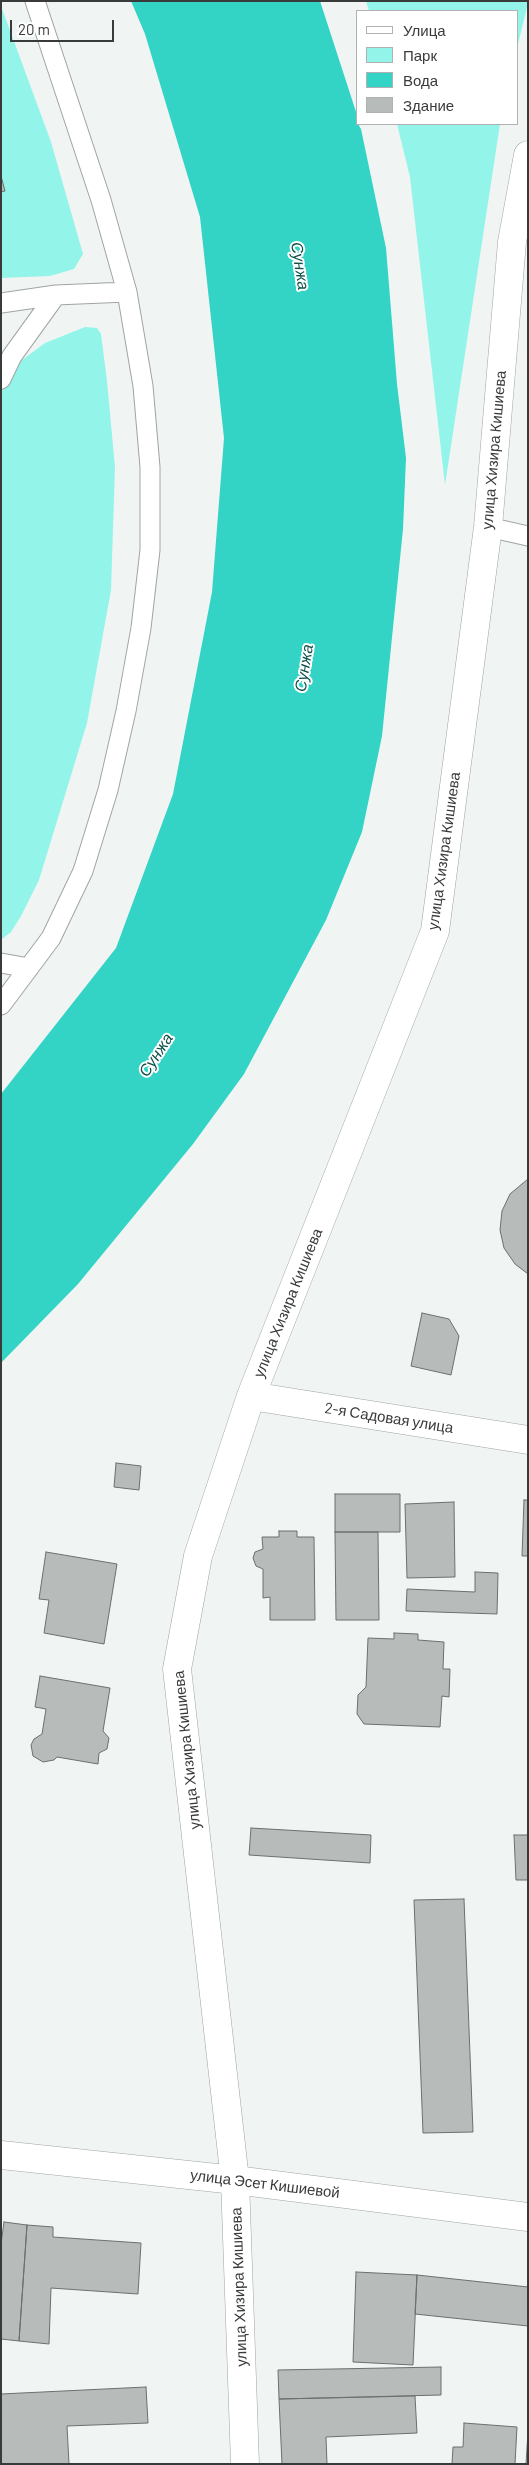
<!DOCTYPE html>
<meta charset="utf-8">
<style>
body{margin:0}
#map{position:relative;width:529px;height:2465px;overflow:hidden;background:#f0f5f4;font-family:Barlow,sans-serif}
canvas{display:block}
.frame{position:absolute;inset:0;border:2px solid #393b3a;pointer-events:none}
.legend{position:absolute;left:356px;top:10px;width:162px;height:115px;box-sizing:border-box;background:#fff;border:1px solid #b0b1b0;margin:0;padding:6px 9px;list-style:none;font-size:15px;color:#393b3a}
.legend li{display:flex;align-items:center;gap:10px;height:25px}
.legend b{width:25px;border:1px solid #b0b1b0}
.scale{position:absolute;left:10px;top:20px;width:104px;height:22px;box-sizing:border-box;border:2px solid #393b3a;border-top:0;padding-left:6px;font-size:15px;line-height:18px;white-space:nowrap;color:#393b3a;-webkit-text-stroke:4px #fff;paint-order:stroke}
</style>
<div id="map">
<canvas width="529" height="2465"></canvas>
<div class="frame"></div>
<ul class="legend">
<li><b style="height:6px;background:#fff"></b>Улица</li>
<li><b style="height:14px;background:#93f4e9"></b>Парк</li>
<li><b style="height:14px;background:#33d3c5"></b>Вода</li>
<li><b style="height:14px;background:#b7bbba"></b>Здание</li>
</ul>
<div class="scale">20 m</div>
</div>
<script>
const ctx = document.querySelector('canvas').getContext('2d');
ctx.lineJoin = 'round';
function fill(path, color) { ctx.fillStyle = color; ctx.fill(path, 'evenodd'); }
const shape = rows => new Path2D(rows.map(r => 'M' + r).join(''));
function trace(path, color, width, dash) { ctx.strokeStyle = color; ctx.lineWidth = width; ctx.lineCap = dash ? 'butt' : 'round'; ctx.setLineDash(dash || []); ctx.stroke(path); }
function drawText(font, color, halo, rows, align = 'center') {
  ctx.font = font + ' Barlow,sans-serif'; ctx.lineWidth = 4; ctx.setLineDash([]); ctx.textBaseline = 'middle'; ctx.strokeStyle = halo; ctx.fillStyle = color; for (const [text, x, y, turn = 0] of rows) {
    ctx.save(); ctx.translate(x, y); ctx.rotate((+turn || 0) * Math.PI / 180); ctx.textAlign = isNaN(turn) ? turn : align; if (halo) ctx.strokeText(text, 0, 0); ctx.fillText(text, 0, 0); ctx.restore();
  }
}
fill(shape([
 [366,1,528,1,528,3,518,44,518,11,369,11],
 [1,6,51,142,83,254,74,269,50,276,1,278],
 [397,124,500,124,445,485,410,177],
 [85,327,97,328,101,334,107,381,115,467,111,590,87,723,39,880,21,916,11,932,1,940,1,384,22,360,45,343]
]), '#93f4e9');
fill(shape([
 [131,1,320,1,358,118,358,124,361,129,386,248,397,384,406,458,403,529,382,736,362,832,326,920,244,1074,193,1144,78,1284,1,1363,1,1094,116,948,173,794,212,592,224,438,200,217,145,34]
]), '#33d3c5');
const building = shape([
 [1,176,5,191,1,192,1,176],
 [528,1179,528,1274,515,1264,504,1248,500,1230,502,1211,510,1194,528,1179],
 [422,1313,449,1319,459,1336,451,1375,411,1366,422,1313],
 [116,1463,141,1466,139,1490,114,1487,116,1463],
 [335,1494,400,1494,400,1532,335,1532,335,1494],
 [524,1500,528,1500,528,1556,522,1556,524,1500],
 [454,1502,455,1577,407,1578,405,1504,454,1502],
 [279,1531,297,1531,297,1537,314,1537,315,1620,270,1620,270,1597,263,1598,263,1569,256,1566,253,1558,255,1552,263,1549,262,1537,279,1537,279,1531],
 [335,1532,378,1532,379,1620,336,1620,335,1532],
 [46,1552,117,1564,104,1644,44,1633,49,1600,39,1599,46,1552],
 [475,1572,498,1573,497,1614,406,1611,407,1589,475,1592,475,1572],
 [394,1633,418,1634,418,1640,444,1642,443,1669,450,1669,449,1697,442,1696,440,1727,364,1724,357,1714,358,1695,366,1687,368,1638,394,1639,394,1633],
 [40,1676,110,1688,103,1731,109,1738,107,1749,99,1753,98,1764,57,1757,54,1760,43,1762,33,1756,31,1745,34,1739,42,1734,46,1709,35,1707,40,1676],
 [251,1828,371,1835,370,1863,249,1855,251,1828],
 [514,1835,528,1835,528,1880,516,1880,514,1835],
 [464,1899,473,2132,423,2133,414,1900,464,1899],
 [4,2222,27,2225,19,2341,1,2339,1,2244,4,2222],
 [27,2225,53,2227,53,2237,141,2243,138,2294,51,2288,49,2344,19,2341,27,2225],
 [356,2272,417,2275,413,2365,353,2362,356,2272],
 [417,2275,528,2287,528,2326,415,2314,417,2275],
 [441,2367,441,2395,279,2399,278,2370,441,2367],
 [146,2387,148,2423,67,2426,69,2464,1,2464,1,2394,146,2387],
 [415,2396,417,2433,326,2437,327,2464,282,2464,279,2399,415,2396],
 [464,2423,517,2427,515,2464,452,2464,453,2447,463,2447,464,2423],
 [528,2432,528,2464,526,2464,528,2432]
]);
fill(building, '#b7bbba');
trace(building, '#6c6f6f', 1);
const lane = shape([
 [1,303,56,295,127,292],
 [1,379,12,356,56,295],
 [488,527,528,536],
 [1,963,29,968],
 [1,1005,51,938,83,871,108,790,126,711,141,628,150,550,150,467,143,386,127,292,101,200,35,1]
]);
const street = shape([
 [251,1396,528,1440],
 [245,2464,235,2180,177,1669,198,1556,251,1396,435,931,488,527,512,242,528,155]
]);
const secondary = shape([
 [1,2155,235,2180,528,2217]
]);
trace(lane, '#a0a4a4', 21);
trace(street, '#a0a4a4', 29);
trace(secondary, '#a0a4a4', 29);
trace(lane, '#fff', 19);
trace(street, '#fff', 28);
trace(secondary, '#fff', 28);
drawText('15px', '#393b3a', '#fff', [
 ["улица Хизира Кишиева",494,450,-85],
 ["улица Хизира Кишиева",444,851,-82],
 ["улица Хизира Кишиева",288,1303,-68],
 ["2-я Садовая улица",389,1418,9],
 ["улица Хизира Кишиева",187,1750,-96],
 ["улица Эсет Кишиевой",265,2184,7],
 ["улица Хизира Кишиева",239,2287,-92]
]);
drawText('italic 16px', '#0f504b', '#fff', [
 ["Сунжа",300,266,81],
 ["Сунжа",304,668,-81],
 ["Сунжа",156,1055,-57]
]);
</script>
